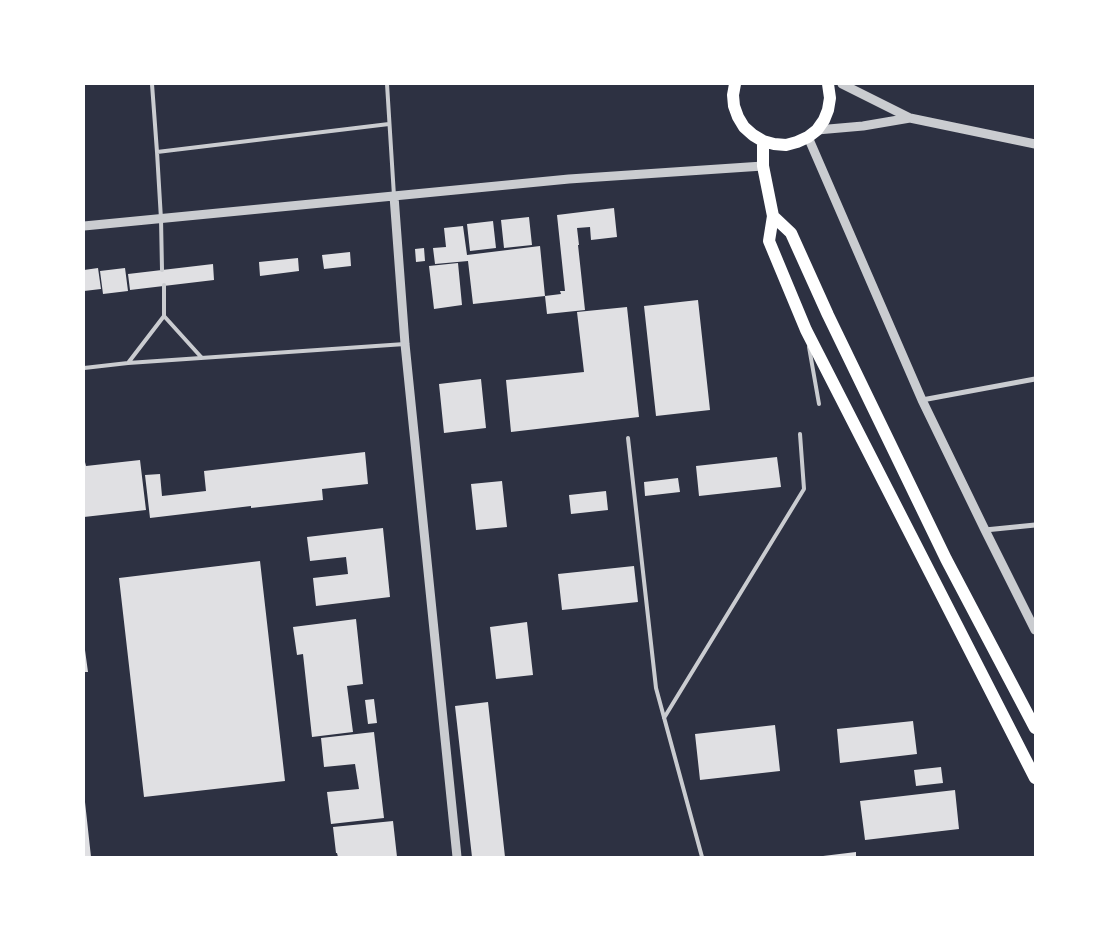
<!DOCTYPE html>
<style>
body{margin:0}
#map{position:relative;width:1119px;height:941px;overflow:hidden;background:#2d3142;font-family:"Libre Baskerville",serif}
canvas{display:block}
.frame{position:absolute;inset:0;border:85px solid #fff;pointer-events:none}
</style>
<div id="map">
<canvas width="1119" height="941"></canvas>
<div class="frame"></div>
</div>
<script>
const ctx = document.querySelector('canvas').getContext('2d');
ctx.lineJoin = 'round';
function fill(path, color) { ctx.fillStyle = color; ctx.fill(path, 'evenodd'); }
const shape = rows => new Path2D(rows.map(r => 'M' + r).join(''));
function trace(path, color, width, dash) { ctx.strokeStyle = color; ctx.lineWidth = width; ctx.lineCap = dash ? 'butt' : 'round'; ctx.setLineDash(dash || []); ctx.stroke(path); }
fill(shape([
 [614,208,617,237,591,240,590,227,577,228,579,245,578,245,585,310,547,314,545,296,561,294,560,291,565,291,557,215],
 [529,217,532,245,504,248,501,220],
 [493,221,496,248,470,251,467,224],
 [463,226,467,255,540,246,545,296,473,304,468,261,435,264,433,248,446,247,444,228],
 [424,248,425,261,416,262,415,249],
 [350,252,351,266,324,269,322,255],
 [298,258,299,271,260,276,259,262],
 [458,263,462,305,434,309,429,266],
 [213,264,214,280,130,290,128,274],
 [98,268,101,289,84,291,84,270],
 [125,268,128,291,103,294,100,271],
 [698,300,710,410,656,416,644,306],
 [627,307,639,417,511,432,506,380,584,372,577,312],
 [481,379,486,428,444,433,439,384],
 [365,452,368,484,322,489,323,500,251,508,251,506,150,518,145,475,160,474,162,496,206,491,204,471],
 [777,457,781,487,699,496,696,466],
 [140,460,146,510,84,517,84,462,85,462,86,466],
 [678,478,680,492,645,496,644,482],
 [502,481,507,527,476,530,471,484],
 [606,491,608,510,571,514,569,495],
 [383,528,390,597,316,606,313,578,348,574,346,557,310,561,307,537],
 [260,561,285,781,144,797,119,578],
 [634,566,638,602,562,610,558,574],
 [356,619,363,684,347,686,353,732,312,737,303,654,297,655,293,627],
 [527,622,533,675,496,679,490,627],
 [84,650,85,650,88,672,84,672],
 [374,699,377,723,368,724,365,700],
 [488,702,505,857,472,857,455,706],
 [913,721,917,754,840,763,837,729],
 [775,725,780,771,700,780,695,734],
 [374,732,384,818,331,824,327,792,359,789,355,764,324,767,321,738],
 [941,767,943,783,916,786,914,770],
 [955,790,959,829,865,840,860,801],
 [84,802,85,802,91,857,84,857],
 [393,821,397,857,338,857,337,853,336,853,333,827],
 [856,852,856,857,823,857,823,856]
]), '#e0e0e3');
trace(shape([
 [152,84,157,152,389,124],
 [387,84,394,196],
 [157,152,161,219,162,270],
 [164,316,202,358],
 [809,347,819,404],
 [128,363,405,344],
 [84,368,128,363,164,316,164,285],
 [628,438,656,688,702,857],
 [664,718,804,489,800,434]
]), '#caccd0', 4);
trace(shape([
 [922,400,1035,379],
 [985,530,1035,525]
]), '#caccd0', 5);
trace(shape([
 [842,84,910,118,1035,144],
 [817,130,863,126,910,118],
 [808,137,922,400,985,530,1035,630],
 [394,196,405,344,457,857],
 [84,226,569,179,763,166]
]), '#caccd0', 9);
trace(shape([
 [735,84,733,95,734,106,738,117,744,127,753,135,763,141,774,144,786,145,797,142,808,137,817,130,824,120,828,110,830,98,828,84],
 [763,141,763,166,773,216,769,241,806,330,1035,778],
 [773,216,791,233,828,315,946,559,1035,728]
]), '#fff', 12);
</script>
